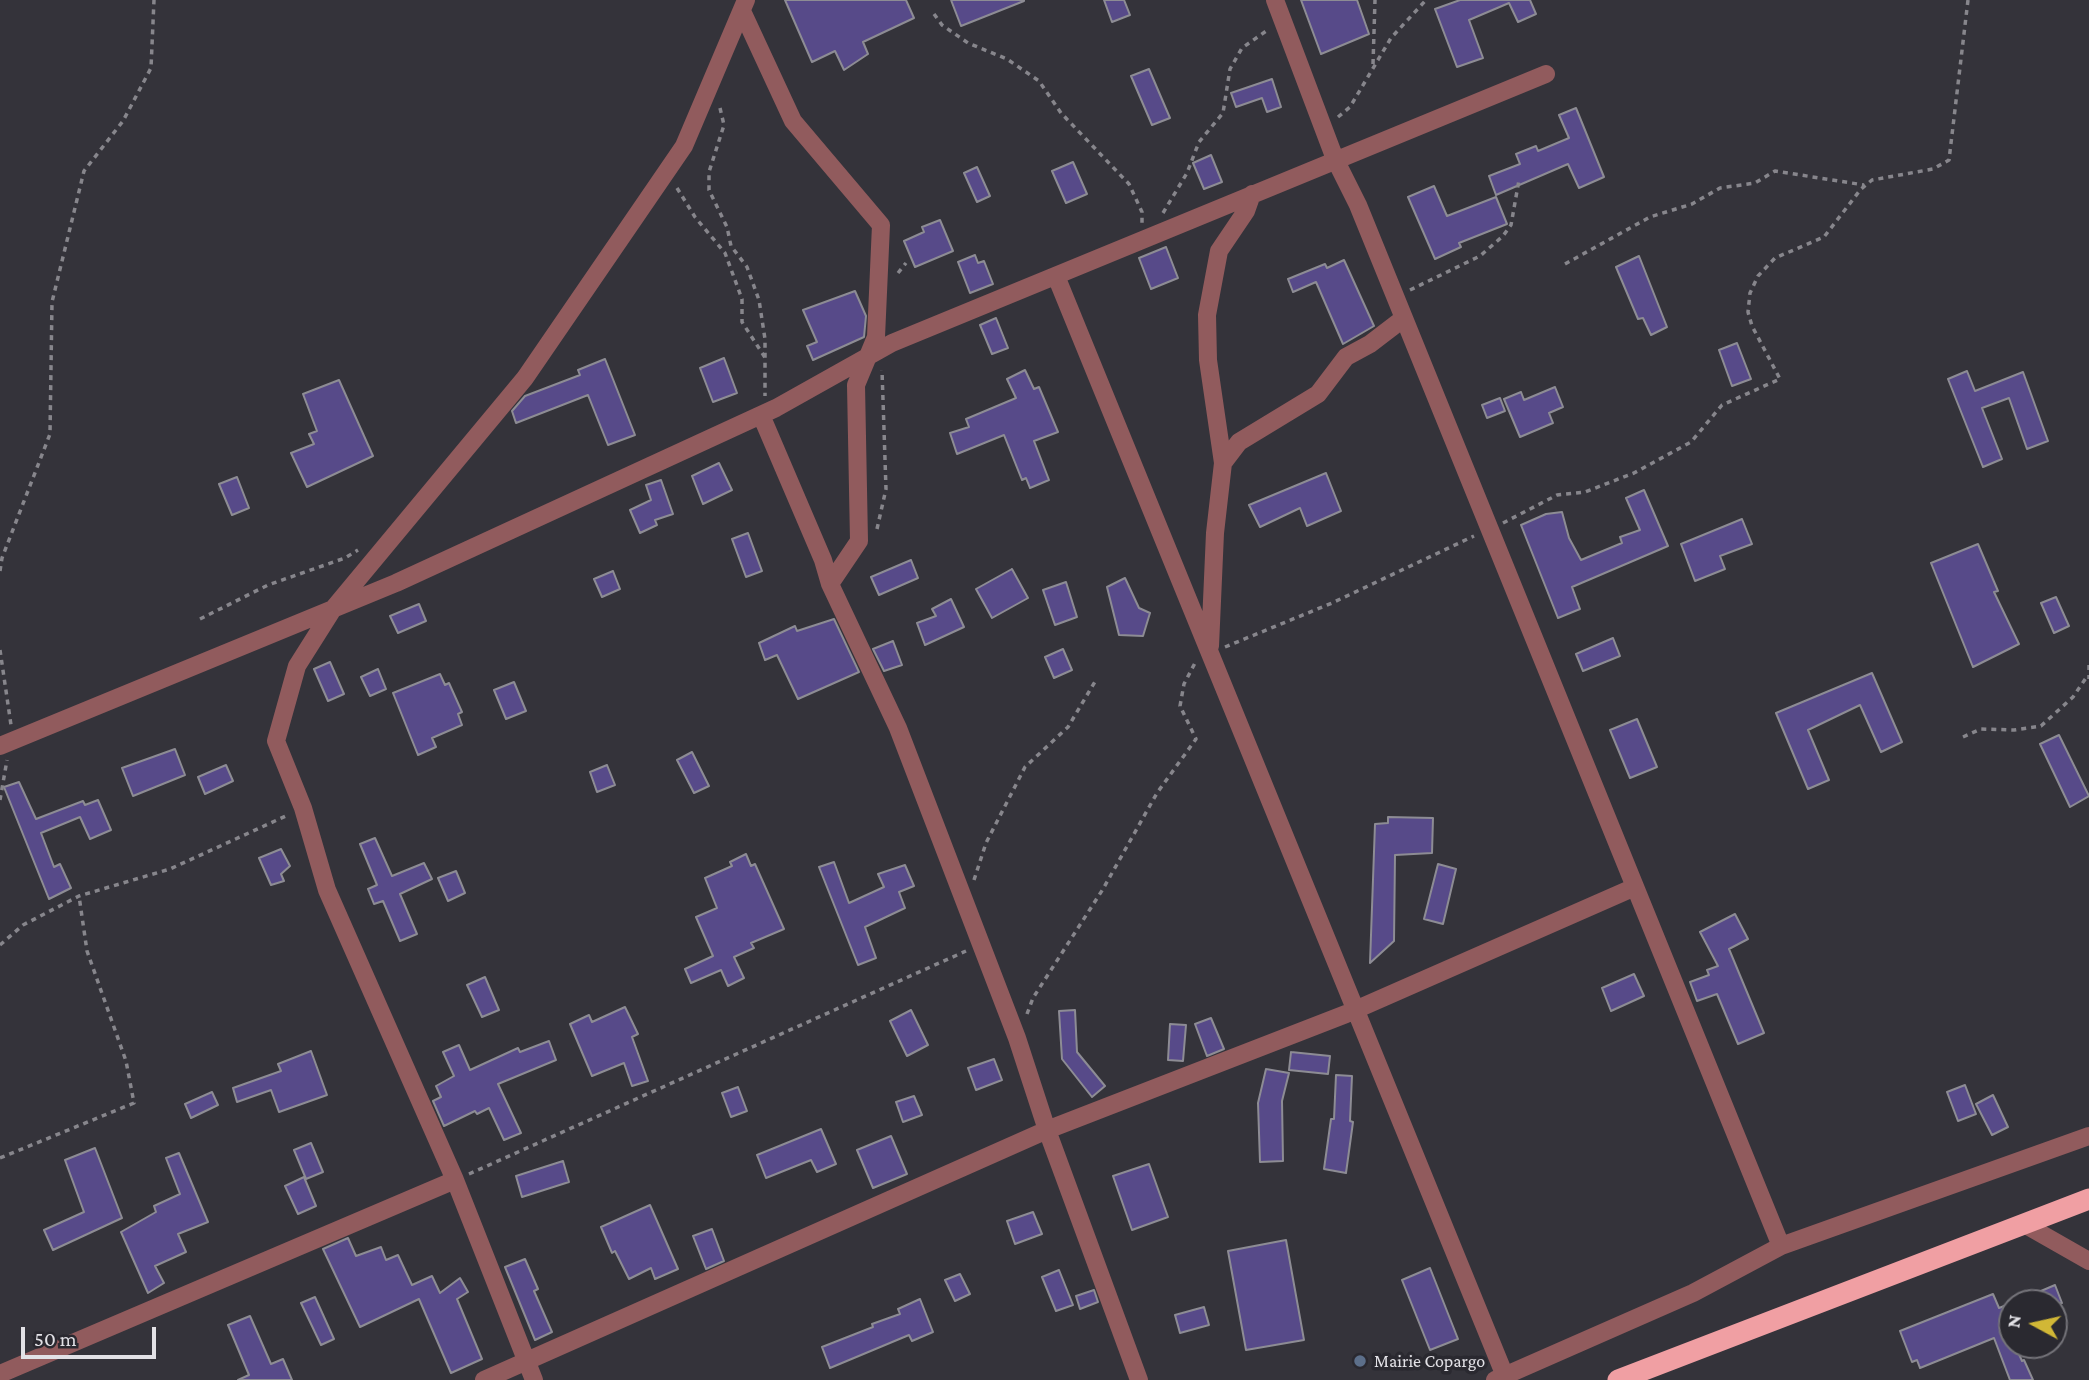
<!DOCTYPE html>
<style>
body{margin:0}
#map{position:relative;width:2089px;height:1380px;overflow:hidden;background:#34333a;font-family:"Crimson Pro",serif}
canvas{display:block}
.north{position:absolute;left:1998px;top:1289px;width:70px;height:70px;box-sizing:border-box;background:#2a2930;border:2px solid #747379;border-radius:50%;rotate:278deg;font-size:19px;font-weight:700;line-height:28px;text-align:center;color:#e2e1e6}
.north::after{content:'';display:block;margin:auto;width:24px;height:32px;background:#d1b736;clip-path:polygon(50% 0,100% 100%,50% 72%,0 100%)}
.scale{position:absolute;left:21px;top:1327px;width:135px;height:32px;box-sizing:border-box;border:4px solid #e2e1e6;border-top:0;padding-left:9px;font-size:21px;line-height:24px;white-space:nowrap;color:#e2e1e6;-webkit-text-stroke:5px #2a2930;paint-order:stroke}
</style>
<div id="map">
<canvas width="2089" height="1380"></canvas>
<div class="north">N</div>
<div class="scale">50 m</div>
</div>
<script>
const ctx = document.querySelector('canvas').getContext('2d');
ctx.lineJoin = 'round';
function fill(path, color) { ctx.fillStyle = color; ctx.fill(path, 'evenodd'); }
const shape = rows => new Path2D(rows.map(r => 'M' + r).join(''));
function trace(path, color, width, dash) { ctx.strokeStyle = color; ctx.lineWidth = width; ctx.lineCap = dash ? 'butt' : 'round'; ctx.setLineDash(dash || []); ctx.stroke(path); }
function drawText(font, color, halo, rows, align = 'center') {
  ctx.font = font + ' "Crimson Pro",serif'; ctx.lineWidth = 7; ctx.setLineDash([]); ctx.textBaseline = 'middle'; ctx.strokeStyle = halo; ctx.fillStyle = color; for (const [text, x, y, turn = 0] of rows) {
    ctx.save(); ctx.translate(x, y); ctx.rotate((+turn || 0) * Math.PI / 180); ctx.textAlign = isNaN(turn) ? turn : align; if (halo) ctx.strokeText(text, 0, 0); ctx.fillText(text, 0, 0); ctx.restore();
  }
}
const building = shape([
 [785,0,906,0,914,18,863,42,868,54,844,70,835,51,812,62,785,0],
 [951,0,1024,0,1024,1,961,26,951,0],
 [1104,0,1124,0,1130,15,1112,22,1104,0],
 [1301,0,1357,0,1369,34,1321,54,1301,0],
 [1460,0,1530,0,1536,14,1518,22,1509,3,1469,20,1483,58,1457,67,1435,9,1460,0],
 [1149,69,1170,118,1152,125,1131,76,1149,69],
 [1272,79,1281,107,1267,112,1262,98,1236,107,1231,93,1272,79],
 [1576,108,1604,177,1579,188,1568,164,1496,195,1489,176,1520,164,1516,154,1536,146,1538,151,1569,138,1559,115,1576,108],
 [1211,155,1222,182,1204,189,1193,163,1211,155],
 [1073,162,1087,194,1066,203,1052,171,1073,162],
 [977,167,990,196,977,202,964,173,977,167],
 [1434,186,1447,216,1496,197,1507,224,1459,243,1461,247,1435,259,1408,197,1434,186],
 [940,220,953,251,915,267,904,241,924,232,922,227,940,220],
 [1166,247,1178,278,1151,289,1139,258,1166,247],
 [975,255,978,263,984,261,993,284,970,293,958,262,975,255],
 [1639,256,1667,327,1651,335,1643,318,1638,319,1616,267,1639,256],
 [1344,260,1374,326,1343,344,1316,282,1293,292,1288,279,1325,264,1327,268,1344,260],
 [855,291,866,316,864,337,813,360,807,346,817,342,803,310,855,291],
 [996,318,1008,348,992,354,980,325,996,318],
 [1737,343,1751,379,1732,386,1719,350,1737,343],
 [724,358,737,393,713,402,700,368,724,358],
 [605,359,635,435,608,445,588,395,516,423,512,411,525,396,580,375,578,370,605,359],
 [1025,370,1034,389,1039,387,1058,432,1034,441,1049,480,1030,488,1026,478,1022,480,1004,435,957,454,950,433,969,427,966,419,1016,398,1007,379,1025,370],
 [1967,371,1975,391,2023,372,2048,441,2027,449,2009,398,1982,408,2002,459,1983,467,1948,379,1967,371],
 [339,380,373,456,307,487,291,453,314,444,309,434,317,431,303,394,339,380],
 [1555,387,1563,407,1549,413,1553,423,1520,437,1504,399,1521,392,1524,400,1555,387],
 [1500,398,1505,411,1487,418,1482,405,1500,398],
 [719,463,732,490,703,504,692,476,719,463],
 [1326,473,1341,511,1307,526,1300,508,1260,527,1249,505,1326,473],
 [237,477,249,508,232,515,219,484,237,477],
 [661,480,673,514,655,520,657,525,640,533,630,510,651,500,646,485,661,480],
 [1644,490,1668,546,1572,587,1580,609,1558,618,1521,525,1546,514,1562,512,1569,538,1581,560,1622,543,1620,537,1640,530,1626,498,1644,490],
 [1742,519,1752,544,1720,556,1725,569,1695,581,1681,544,1742,519],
 [748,533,762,571,746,577,732,539,748,533],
 [1978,544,1998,591,1994,592,2019,644,1973,667,1931,563,1978,544],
 [911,560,918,578,879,595,871,577,911,560],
 [1012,569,1028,598,992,618,976,589,1012,569],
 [613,571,620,589,602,597,594,579,613,571],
 [1125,578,1139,608,1150,613,1143,636,1119,635,1107,587,1125,578],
 [1066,582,1077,617,1055,625,1043,590,1066,582],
 [2056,597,2069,626,2054,633,2041,603,2056,597],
 [951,599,964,627,925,645,917,623,936,616,932,609,951,599],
 [419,604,426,621,398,633,390,616,419,604],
 [834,619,859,672,798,699,777,655,765,660,759,643,795,626,797,631,834,619],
 [1613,638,1620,656,1583,671,1576,654,1613,638],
 [893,641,902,665,884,671,873,649,893,641],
 [1063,649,1072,670,1054,678,1045,657,1063,649],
 [330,662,344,694,328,701,314,669,330,662],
 [378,669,386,689,370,696,361,677,378,669],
 [1872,673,1902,742,1881,752,1860,705,1808,730,1829,780,1808,789,1776,713,1872,673],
 [440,674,445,685,449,683,462,712,458,714,462,725,432,738,436,747,418,755,393,693,440,674],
 [514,682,526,711,506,719,494,690,514,682],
 [1637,719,1657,767,1630,778,1610,730,1637,719],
 [2059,735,2089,796,2070,807,2040,744,2059,735],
 [175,749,185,775,133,796,122,768,175,749],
 [692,752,709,786,694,793,677,760,692,752],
 [226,765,233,781,205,794,198,777,226,765],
 [607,765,615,785,597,792,590,772,607,765],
 [19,782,36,819,83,801,85,805,98,800,111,830,90,839,80,817,41,833,54,867,60,864,71,888,49,899,4,787,19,782],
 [1388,817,1433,818,1432,853,1395,855,1394,941,1370,963,1375,824,1388,823,1388,817],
 [375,838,392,876,424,863,432,879,400,894,417,934,400,941,383,901,374,904,368,889,377,885,360,844,375,838],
 [281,849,290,866,281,874,284,881,271,885,259,858,281,849],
 [746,854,751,866,755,864,784,929,751,943,754,948,734,957,744,978,728,986,721,970,691,983,685,969,713,956,696,917,717,908,705,878,732,866,730,862,746,854],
 [834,862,849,903,884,887,878,874,905,865,914,886,899,892,905,908,865,927,876,958,858,965,819,867,834,862],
 [1438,864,1456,869,1443,924,1424,919,1438,864],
 [456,871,465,893,448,901,438,878,456,871],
 [1735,914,1748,939,1729,949,1764,1033,1738,1044,1717,994,1697,1001,1690,982,1709,975,1707,970,1718,966,1700,932,1735,914],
 [1634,974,1644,996,1611,1011,1602,988,1634,974],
 [485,977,499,1010,482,1017,467,985,485,977],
 [625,1007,638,1034,632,1037,648,1081,632,1086,624,1063,592,1076,570,1024,589,1015,592,1022,625,1007],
 [911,1010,928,1045,907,1056,890,1021,911,1010],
 [1075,1010,1077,1052,1105,1086,1092,1097,1062,1059,1059,1011,1075,1010],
 [1211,1018,1224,1049,1207,1056,1195,1024,1211,1018],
 [1170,1024,1186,1025,1183,1061,1168,1060,1170,1024],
 [549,1041,556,1060,498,1084,521,1133,504,1140,489,1108,477,1114,475,1111,444,1126,433,1101,441,1097,436,1086,454,1076,443,1052,459,1045,470,1070,518,1048,520,1052,549,1041],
 [311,1051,327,1095,279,1112,271,1090,237,1102,233,1088,281,1071,278,1064,311,1051],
 [1291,1052,1330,1056,1328,1074,1289,1070,1291,1052],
 [994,1059,1002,1080,976,1090,968,1068,994,1059],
 [1266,1069,1289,1073,1282,1101,1283,1161,1260,1162,1258,1103,1266,1069],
 [1336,1075,1352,1076,1350,1121,1353,1122,1346,1173,1324,1169,1331,1119,1334,1119,1336,1075],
 [1965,1085,1976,1114,1958,1121,1947,1092,1965,1085],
 [738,1087,747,1111,731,1117,722,1093,738,1087],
 [212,1092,218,1105,191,1118,185,1104,212,1092],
 [1993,1095,2008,1127,1992,1135,1976,1104,1993,1095],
 [914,1096,922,1115,903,1122,896,1102,914,1096],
 [821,1129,836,1164,817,1172,811,1160,766,1178,757,1155,821,1129],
 [891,1136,907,1174,873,1188,857,1150,891,1136],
 [311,1143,323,1172,306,1179,294,1150,311,1143],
 [95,1148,122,1218,53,1250,44,1230,84,1212,65,1160,95,1148],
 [179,1153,208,1222,178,1234,186,1252,155,1266,164,1283,148,1293,121,1232,156,1212,154,1206,180,1194,166,1158,179,1153],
 [563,1161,569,1182,522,1197,516,1176,563,1161],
 [1149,1164,1168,1217,1132,1230,1113,1176,1149,1164],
 [304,1177,316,1206,298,1214,285,1186,304,1177],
 [650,1205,678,1269,655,1279,651,1268,629,1279,615,1251,612,1253,601,1227,650,1205],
 [1033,1212,1042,1234,1015,1244,1007,1221,1033,1212],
 [712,1229,724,1261,706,1269,693,1236,712,1229],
 [348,1238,356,1256,381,1247,386,1260,398,1255,412,1285,432,1276,440,1293,460,1278,468,1292,457,1299,482,1359,451,1373,419,1299,360,1327,323,1249,348,1238],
 [1286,1240,1304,1340,1246,1350,1228,1251,1286,1240],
 [525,1259,538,1289,534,1291,552,1332,535,1340,505,1267,525,1259],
 [1430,1268,1458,1339,1430,1350,1402,1280,1430,1268],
 [1059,1270,1073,1305,1056,1311,1042,1277,1059,1270],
 [960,1274,970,1294,955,1301,945,1280,960,1274],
 [2055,1285,2062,1303,2013,1303,2055,1285],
 [1094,1290,1098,1302,1080,1309,1076,1296,1094,1290],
 [1993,1294,1999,1308,2012,1303,2012,1345,2015,1345,2022,1361,2024,1360,2033,1380,2010,1380,1994,1338,1920,1368,1917,1360,1912,1362,1900,1331,1993,1294],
 [315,1297,334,1339,321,1345,301,1303,315,1297],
 [920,1299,933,1332,912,1341,909,1335,830,1368,822,1347,873,1327,872,1324,900,1314,898,1309,920,1299],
 [1204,1307,1209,1325,1180,1333,1175,1315,1204,1307],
 [250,1316,271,1364,283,1359,292,1380,238,1380,249,1375,228,1325,250,1316]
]);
fill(building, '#574a89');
trace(building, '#8d8c94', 2);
trace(shape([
 [934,14,942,25,968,43,1007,59,1039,81,1061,113,1129,184,1142,212,1142,223],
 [1373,64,1375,0],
 [720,108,724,125,709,172,709,190,727,227,731,246,747,267,759,300,765,339,765,396],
 [1338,117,1350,107,1391,38,1426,0],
 [677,188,695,217,725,253,742,299,742,322,766,359],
 [1163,213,1187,173,1199,142,1223,113,1230,69,1242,48,1269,29],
 [1565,264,1650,217,1692,204,1720,188,1755,183,1775,171,1864,185],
 [898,273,906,263],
 [1410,290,1480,256,1503,236,1511,225,1519,180],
 [1503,523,1557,495,1585,492,1634,473,1691,442,1722,405,1780,379,1752,326,1748,312,1750,293,1758,276,1775,258,1824,237,1861,189,1872,180,1933,169,1949,160,1968,0],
 [877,529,886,489,882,370],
 [0,571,2,558,50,434,52,302,84,171,123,121,151,68,154,0],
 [200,619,268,585,345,558,358,550],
 [1225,647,1332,603,1474,536],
 [0,650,11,725],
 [2089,665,2089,679],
 [1963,737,1981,729,2014,730,2041,726,2073,697,2088,675],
 [0,800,7,760],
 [974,880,986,843,1025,767,1068,727,1096,680],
 [0,945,23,925,79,896,170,869,288,815],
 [1027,1014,1033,998,1103,889,1157,793,1196,739,1180,706,1184,684,1195,663],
 [0,1158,134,1103,126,1061,87,951,79,896],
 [469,1174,966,951]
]), '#87868c', 3.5, [5, 5]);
trace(shape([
 [1275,0,1335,159,1358,205,1781,1246],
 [742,11,793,121,881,225,876,337,856,385,859,541,830,584,898,728,1017,1038,1047,1130,1139,1380],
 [1056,276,1505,1376],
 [761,415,823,560,830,584],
 [1223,463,1239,442,1318,394,1346,357,1370,344,1404,318],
 [1210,646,1215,533,1223,463,1208,360,1207,315,1219,251,1246,211,1252,194],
 [0,746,396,583,776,408,892,343,1546,74],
 [2024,1224,2089,1261],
 [0,1374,455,1180],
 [484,1380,1047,1130,1346,1014,1635,887],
 [534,1380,455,1180,327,890,303,808,276,741,297,666,333,609,525,378,684,146,746,0],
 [1495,1380,1693,1293,1781,1246,2089,1136]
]), '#915b5d', 18);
trace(shape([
 [1618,1380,2089,1199]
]), '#f09fa3', 21);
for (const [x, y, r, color] of [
 [1360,1361,7,"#5c6f8a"]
]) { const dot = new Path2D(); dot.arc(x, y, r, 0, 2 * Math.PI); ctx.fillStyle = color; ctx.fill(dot); trace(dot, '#2a2930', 2.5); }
drawText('18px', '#e2e1e6', '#2a2930', [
 ["Mairie Copargo",1374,1361]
], 'left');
</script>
